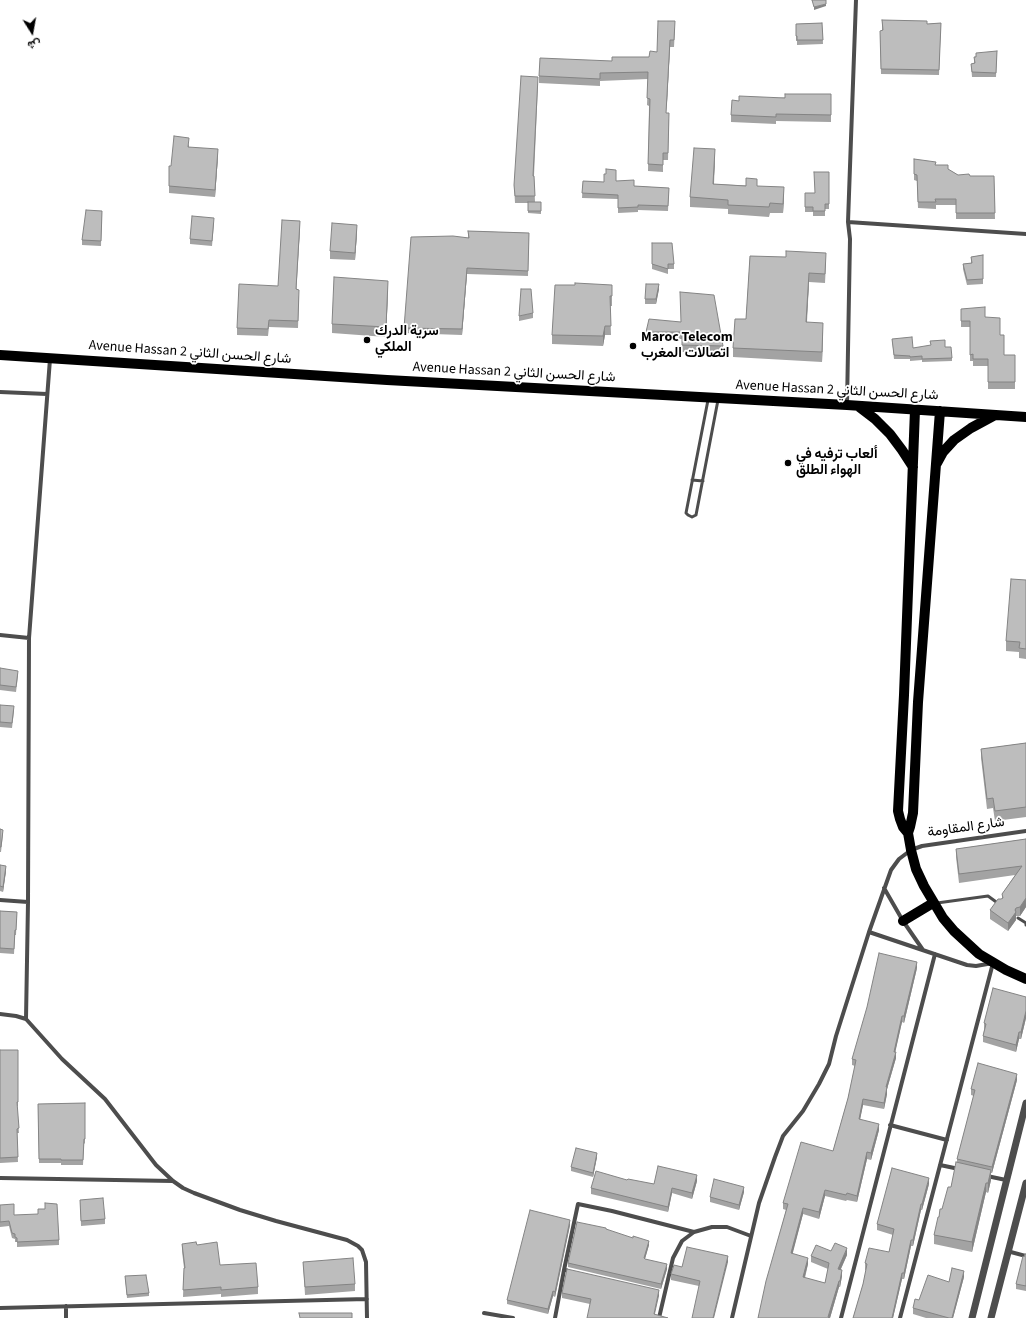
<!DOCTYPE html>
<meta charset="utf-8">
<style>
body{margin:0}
#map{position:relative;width:1026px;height:1318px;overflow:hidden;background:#fff;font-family:"Source Sans 3",Vazirmatn,sans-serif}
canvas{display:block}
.north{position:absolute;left:12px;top:12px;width:40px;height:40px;-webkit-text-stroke:3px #fff;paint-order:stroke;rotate:169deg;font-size:11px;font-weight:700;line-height:16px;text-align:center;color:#000}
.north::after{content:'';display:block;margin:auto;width:14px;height:18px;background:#000;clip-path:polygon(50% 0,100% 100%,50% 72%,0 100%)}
</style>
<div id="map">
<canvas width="1026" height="1318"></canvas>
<div class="north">ش</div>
</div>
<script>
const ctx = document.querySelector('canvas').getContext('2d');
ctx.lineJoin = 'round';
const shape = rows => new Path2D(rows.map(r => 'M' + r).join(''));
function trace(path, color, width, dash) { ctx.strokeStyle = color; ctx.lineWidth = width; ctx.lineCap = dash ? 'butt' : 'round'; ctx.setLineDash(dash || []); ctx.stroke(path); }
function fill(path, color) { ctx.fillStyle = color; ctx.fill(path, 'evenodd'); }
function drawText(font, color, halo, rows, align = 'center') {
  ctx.font = font + ' "Source Sans 3",Vazirmatn,sans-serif'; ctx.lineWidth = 3.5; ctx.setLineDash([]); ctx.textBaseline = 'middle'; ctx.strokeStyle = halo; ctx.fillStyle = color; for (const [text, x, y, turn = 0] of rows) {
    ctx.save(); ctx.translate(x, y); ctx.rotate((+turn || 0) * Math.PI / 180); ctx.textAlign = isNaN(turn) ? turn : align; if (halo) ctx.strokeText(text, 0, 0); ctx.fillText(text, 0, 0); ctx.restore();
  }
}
trace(shape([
 [708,400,686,513,688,515,692,517,696,515,718,400],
 [692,480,703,481],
 [937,903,988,896,999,904],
 [1018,918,1026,923,1026,925]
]), '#4d4d4d', 3);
trace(shape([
 [848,222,1026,234],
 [0,392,47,394],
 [847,405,850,239,848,222,856,0],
 [0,635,29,638],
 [884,888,903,921,923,950],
 [0,900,28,902],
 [869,932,967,965,976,966,993,963,900,1318],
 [0,1014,16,1016,26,1019,62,1059,105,1099,156,1165,173,1181,183,1188,194,1193,240,1210,276,1221,347,1240,358,1246,362,1250,366,1262,367,1318],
 [26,1019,28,902,29,638,50,359],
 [890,1125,947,1140],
 [940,1165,959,1169],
 [987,1176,1006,1180],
 [0,1178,173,1181],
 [1007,1251,1026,1256],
 [564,1270,578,1204,612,1211,694,1232],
 [66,1306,66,1318],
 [0,1308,367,1299],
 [484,1313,513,1318],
 [555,1318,564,1270,566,1270],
 [659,1318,673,1258,682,1241,694,1232,712,1227,727,1227,751,1236],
 [732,1318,759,1203,775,1157,783,1136,803,1111,819,1084,829,1064,836,1036,869,932,891,870,899,859,911,850,922,846,1026,831],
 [841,1318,935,954]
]), '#4d4d4d', 4);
trace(shape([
 [972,1318,1026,1103],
 [991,1318,1026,1183]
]), '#4d4d4d', 7);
trace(shape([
 [0,355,387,380,847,405,1026,417],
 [858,406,875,419,890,434,902,450,913,467],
 [915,410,904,695,898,811,900,819,903,827,908,833,911,850,916,869,924,886,943,918,954,931,979,954,1006,970,1026,979],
 [937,463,943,452,954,440,971,428,995,415],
 [908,833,910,827,913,813,918,702,940,411],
 [903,921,933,903]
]), '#000', 10);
fill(shape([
 [882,20,927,24,941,23,939,75,881,74,880,37,882,30],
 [822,23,823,44,797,45,797,41,796,41,796,24],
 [675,28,674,47,670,47,667,102,666,113,669,120,668,160,663,160,663,172,648,171,649,106,647,105,648,79,600,81,600,86,539,83,539,76,612,61,649,57,657,52],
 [997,51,996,77,972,77,971,64,974,63,974,57],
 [538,84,534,176,535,202,541,202,541,214,528,213,528,203,515,203,514,185],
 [831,94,831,122,776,121,776,124,731,122,731,115,739,101],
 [189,144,189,147,218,156,215,197,169,193,169,166,171,166],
 [715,159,714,184,757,186,784,197,783,213,770,213,769,217,728,214,728,209,690,207,690,197],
 [914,159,936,165,948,169,958,175,970,176,994,176,995,219,956,219,956,205,936,205,936,209,918,208,917,181,914,180],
 [829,172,829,209,825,209,825,216,813,216,813,212,805,212,805,193,815,193],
 [583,181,604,182,616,181,634,186,669,188,668,211,638,210,638,212,618,213,618,199,582,198],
 [102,211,101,246,82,245,82,240],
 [214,223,212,246,190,244,190,239],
 [300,228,296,289,299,297,298,328,269,327,268,336,237,335,237,328,278,286],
 [468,231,529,233,528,276,467,274,462,335,404,333,404,328,468,238],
 [357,233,355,260,330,259,330,251],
 [652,243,674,264,674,269,668,269,668,274,652,269],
 [983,255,983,284,967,285,963,269,963,264,971,263,971,257],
 [750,256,826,263,825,283,809,282,807,322,823,333,822,362,733,357,733,348,746,319],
 [659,289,656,304,645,304,645,299],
 [388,291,386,337,332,333,332,324],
 [612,294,612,306,610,306,611,335,605,335,603,346,552,344,552,335],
 [961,309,985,317,1000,335,1004,355,1015,355,1015,389,988,389,988,366,973,366,973,361,970,361,970,327,961,327],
 [533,313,533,318,519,321,519,316],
 [681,322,723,346,723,353,682,352,682,339,646,340,646,332],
 [892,339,913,348,945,347,952,358,952,361,922,362,922,360,910,361,910,359,894,359],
 [1026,580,1026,659,1019,658,1019,652,1006,651,1006,641],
 [0,668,18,676,16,692,0,690],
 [0,705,14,711,12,728,0,727],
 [1026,743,1026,817,995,821,993,808,987,809,981,758,981,749],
 [0,829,3,834,1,852,0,852],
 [1026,839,1026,907,1020,916,1016,916,1016,920,1008,931,990,919,990,910,1002,899,1002,894,1015,875,959,883,956,857,956,849],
 [0,865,6,871,3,892,0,891],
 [0,911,17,912,16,935,15,935,14,954,0,953],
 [917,968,904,1023,902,1022,895,1052,896,1058,887,1089,887,1094,884,1109,863,1105,860,1119,879,1130,871,1160,867,1159,857,1202,847,1200,846,1201,825,1196,819,1219,803,1214,792,1254,808,1264,805,1278,825,1283,828,1269,811,1262,811,1256,831,1251,847,1255,841,1269,842,1276,840,1287,839,1287,830,1318,758,1318,786,1210,783,1209,783,1203,833,1151,848,1098,855,1066,852,1065,852,1059],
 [1026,997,1026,1018,1021,1039,1019,1039,1016,1052,983,1042,983,1036,984,1030,984,1023],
 [0,1050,18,1050,18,1106,17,1106,19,1133,17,1133,18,1162,0,1163],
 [1017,1080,992,1173,991,1173,991,1180,988,1193,986,1192,972,1252,934,1244,934,1235,939,1217,951,1187,957,1163,957,1159,974,1096,971,1095,971,1089],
 [85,1103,85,1143,84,1144,83,1165,61,1165,61,1163,39,1163,38,1104],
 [597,1157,593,1177,571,1171,571,1167],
 [627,1180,654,1184,697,1181,692,1199,672,1193,668,1212,591,1194,591,1188],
 [929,1184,922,1210,921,1210,913,1246,911,1246,904,1279,902,1279,893,1318,853,1318,863,1284,866,1270,865,1270,865,1263,889,1252,893,1235,877,1230,877,1224],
 [744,1192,739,1210,710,1202,710,1197],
 [80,1200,105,1219,105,1224,81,1226],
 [0,1205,14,1215,59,1240,59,1245,17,1247,17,1242,15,1242,15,1239,12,1238,9,1226,0,1227],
 [570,1225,555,1297,553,1296,548,1314,507,1304,507,1300],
 [606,1230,649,1245,645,1259,667,1269,661,1289,568,1267,568,1263],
 [182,1244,197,1245,220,1265,258,1287,258,1294,221,1297,221,1294,183,1297,184,1268,182,1251],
 [1026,1254,1026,1291,1016,1289,1016,1284,1024,1257],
 [303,1262,355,1284,355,1291,305,1295],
 [728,1262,699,1286,671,1280,671,1274,682,1267],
 [125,1276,149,1293,149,1296,127,1298],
 [964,1277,953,1318,926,1318,913,1314,913,1308,919,1300],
 [562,1293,659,1296,590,1304,562,1298]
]), '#a3a3a3');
fill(shape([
 [826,4,826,6,814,10,814,7],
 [670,40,670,47,667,102,667,95],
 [218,149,218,156,215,197,215,190],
 [715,149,715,159,713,193,713,184],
 [784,187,784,197,783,213,783,204],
 [300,221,300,228,296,296,296,289],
 [357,225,357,233,355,260,355,253],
 [467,268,467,274,462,335,462,329],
 [809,273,809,282,806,332,806,322],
 [388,281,388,291,386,337,386,327],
 [659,284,659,289,656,304,656,299],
 [823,323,823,333,822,362,822,352],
 [605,326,605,335,603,346,603,336],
 [6,866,6,871,3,892,3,887],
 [1026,898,1026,907,1020,916,1020,907],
 [1016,908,1016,920,1008,931,1008,923],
 [917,962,917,968,904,1023,904,1016],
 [1026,1011,1026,1018,1021,1039,1021,1032],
 [902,1016,902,1022,894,1058,894,1052],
 [1019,1032,1019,1039,1016,1052,1016,1045],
 [896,1052,896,1058,887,1089,887,1094,884,1109,884,1103,886,1087],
 [1017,1074,1017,1080,992,1173,992,1167],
 [863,1099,863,1105,859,1125,859,1119],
 [879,1124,879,1130,871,1160,871,1153],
 [867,1152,867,1159,857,1202,857,1196],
 [597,1153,597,1157,593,1177,593,1173],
 [991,1170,991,1180,988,1193,988,1183],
 [697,1175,697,1181,692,1199,692,1193],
 [929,1178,929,1184,922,1210,922,1204],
 [986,1183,986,1192,972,1252,972,1242],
 [744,1187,744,1192,739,1210,739,1205],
 [672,1188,672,1193,668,1212,668,1207],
 [825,1190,825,1196,819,1219,819,1212],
 [921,1204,921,1210,913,1246,913,1240],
 [803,1208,803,1214,791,1260,791,1253],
 [570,1220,570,1225,555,1297,555,1292],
 [911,1240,911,1246,904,1279,904,1273],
 [649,1241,649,1245,644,1262,644,1258],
 [847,1248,847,1255,838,1275,838,1269],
 [728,1256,728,1262,714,1318,713,1318],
 [808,1258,808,1264,803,1283,803,1277],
 [667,1264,667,1269,661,1289,661,1284],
 [842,1270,842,1276,840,1287,840,1281],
 [964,1271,964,1277,953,1318,952,1318],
 [902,1273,902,1279,893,1318,892,1318],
 [839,1281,839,1287,830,1318,828,1318],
 [659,1290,659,1296,654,1318,654,1314],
 [553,1291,553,1296,548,1314,548,1309]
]), '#848484');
const building = shape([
 [812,0,826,0,826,4,814,7,812,0],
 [882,20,927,21,927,24,941,23,939,70,881,69,880,31,883,30,882,20],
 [658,21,675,21,674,40,670,40,667,95,666,113,669,113,668,153,663,153,663,165,648,164,650,99,647,98,648,72,600,73,600,79,539,76,540,58,612,61,612,57,649,57,650,51,657,52,658,21],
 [822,23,823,40,797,40,797,36,796,36,796,24,822,23],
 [997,51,996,73,972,72,971,64,975,63,974,57,976,57,976,53,997,51],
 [521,76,538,77,533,176,534,176,535,196,515,196,514,185,521,76],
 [785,94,831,94,831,115,776,114,776,117,731,115,732,100,739,101,739,96,785,98,785,94],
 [174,136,189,138,188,147,218,149,215,190,169,186,169,166,171,166,174,136],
 [694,148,715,149,713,184,746,186,746,178,757,179,757,186,784,187,783,204,770,203,769,207,728,205,728,200,690,197,694,148],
 [914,159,936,162,935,165,948,165,948,169,958,175,969,174,970,176,994,176,995,213,956,213,956,199,935,199,936,202,918,202,917,175,914,174,914,159],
 [606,169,616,170,616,181,634,180,634,186,669,188,668,206,638,205,638,207,618,208,618,195,582,193,583,181,604,182,604,174,606,174,606,169],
 [814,172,829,172,829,204,825,204,825,211,813,211,813,207,805,207,805,193,815,193,814,172],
 [528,202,541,202,541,211,528,211,528,202],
 [86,210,102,211,101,241,82,240,86,210],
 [192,216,214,218,212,241,190,239,192,216],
 [282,220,300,221,296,289,299,290,298,321,269,320,268,329,237,328,239,284,278,286,282,220],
 [332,223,357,225,355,253,330,251,332,223],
 [468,231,529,233,528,271,467,268,462,329,404,328,411,237,453,236,469,238,468,231],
 [652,243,672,243,674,264,668,264,668,269,652,264,652,243],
 [786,251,826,253,825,274,809,273,806,322,823,323,822,352,733,348,735,319,746,319,750,256,786,257,786,251],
 [983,255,983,279,967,280,963,264,972,263,971,257,983,255],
 [334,277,388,281,386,327,332,324,334,277],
 [575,283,612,285,612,296,610,296,611,326,605,326,603,336,552,335,555,285,575,285,575,283],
 [646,284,659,284,656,299,645,299,646,284],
 [521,289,531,289,533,313,519,316,521,289],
 [680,292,714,295,723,346,682,345,682,332,646,332,649,319,681,322,680,292],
 [985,307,985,317,1000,318,1000,335,1004,335,1004,355,1015,355,1015,382,988,382,988,359,973,359,973,354,970,355,970,321,961,321,961,309,985,307],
 [912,337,913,348,931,345,930,341,945,340,945,347,951,347,952,358,922,359,922,356,910,357,910,356,894,355,892,339,912,337],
 [1011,579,1026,580,1026,649,1019,648,1020,642,1006,641,1011,579],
 [0,668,18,671,16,687,0,685,0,668],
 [0,705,14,706,12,723,0,722,0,705],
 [1026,743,1026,807,995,811,993,798,987,799,981,749,1026,743],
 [0,829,3,830,1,847,0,847,0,829],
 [1026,839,1026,898,1020,907,1016,908,1015,910,1016,912,1008,923,990,910,998,899,1001,899,1003,898,1002,894,1022,866,959,874,956,849,1026,839],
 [0,865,6,866,3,887,0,886,0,865],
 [0,911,17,912,16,930,15,930,14,949,0,948,0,911],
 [879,953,917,962,904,1016,902,1016,894,1052,896,1052,886,1087,887,1087,884,1103,863,1099,859,1119,879,1124,871,1153,867,1152,857,1196,847,1193,846,1195,825,1190,819,1212,803,1208,791,1253,808,1258,803,1277,825,1283,829,1263,811,1256,816,1245,831,1251,835,1243,847,1248,838,1269,842,1270,840,1281,839,1281,828,1317,829,1318,758,1318,766,1281,788,1204,783,1203,801,1142,833,1151,848,1098,856,1060,852,1059,867,1007,879,953],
 [993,988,1026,997,1026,1011,1021,1032,1019,1032,1016,1045,983,1036,986,1024,984,1023,993,988],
 [0,1050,18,1050,18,1102,17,1102,19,1128,17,1129,18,1157,0,1158,0,1050],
 [978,1063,1017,1074,992,1167,957,1159,975,1090,971,1089,978,1063],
 [85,1103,85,1139,84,1139,83,1160,61,1160,61,1159,39,1159,38,1104,85,1103],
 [576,1148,597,1153,593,1173,571,1167,576,1148],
 [956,1162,991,1170,988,1183,986,1183,972,1242,934,1235,938,1217,939,1217,940,1209,942,1209,948,1187,951,1187,956,1162],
 [658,1166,697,1175,692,1193,672,1188,668,1207,591,1188,596,1171,627,1180,628,1179,654,1184,658,1166],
 [892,1168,929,1178,922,1204,921,1204,913,1240,911,1240,904,1273,902,1273,892,1318,853,1318,863,1284,867,1264,865,1263,869,1248,889,1252,894,1229,877,1224,892,1168],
 [714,1179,744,1187,739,1205,710,1197,714,1179],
 [103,1198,105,1219,81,1221,80,1200,103,1198],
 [45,1203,57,1204,59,1240,17,1242,17,1238,15,1237,15,1234,12,1233,9,1221,0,1222,0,1205,14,1204,14,1215,38,1214,38,1209,45,1209,45,1203],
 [530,1210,570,1220,555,1292,553,1291,548,1309,507,1300,530,1210],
 [577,1222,606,1228,606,1229,633,1238,633,1236,649,1241,644,1258,645,1259,667,1264,661,1284,568,1263,577,1222],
 [196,1242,197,1245,217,1242,220,1265,256,1263,258,1287,221,1290,221,1287,183,1290,184,1268,185,1268,182,1244,196,1242],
 [687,1247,728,1256,713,1318,692,1318,700,1281,671,1274,674,1265,682,1267,687,1247],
 [1025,1254,1026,1254,1026,1286,1016,1284,1023,1256,1024,1257,1025,1254],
 [353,1258,355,1284,305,1287,303,1262,353,1258],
 [952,1268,964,1271,952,1318,949,1318,913,1308,915,1299,919,1300,928,1275,949,1282,952,1268],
 [567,1269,659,1290,654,1314,668,1318,587,1318,591,1299,562,1293,567,1269],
 [146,1275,149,1293,127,1295,125,1276,146,1275],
 [299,1313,352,1313,352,1318,300,1318,299,1313]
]);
fill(building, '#bdbdbd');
trace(building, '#848484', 1);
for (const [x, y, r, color] of [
 [367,340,4,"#000"],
 [633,346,4,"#000"],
 [788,463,4,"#000"]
]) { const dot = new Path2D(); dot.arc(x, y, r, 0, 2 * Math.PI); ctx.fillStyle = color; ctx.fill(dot); trace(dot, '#fff', 1.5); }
drawText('bold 14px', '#000', '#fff', [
 ["سرية الدرك",375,332],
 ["الملكي",375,348],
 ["Maroc Telecom",641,338],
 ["اتصالات المغرب",641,354],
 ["ألعاب ترفيه في",796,455],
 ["الهواء الطلق",796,471]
], 'left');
drawText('14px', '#000', '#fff', [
 ["Avenue Hassan 2 شارع الحسن الثاني",190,353,4],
 ["Avenue Hassan 2 شارع الحسن الثاني",514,373,3],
 ["Avenue Hassan 2 شارع الحسن الثاني",837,391,3],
 ["شارع المقاومة",966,828,-8]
]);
</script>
